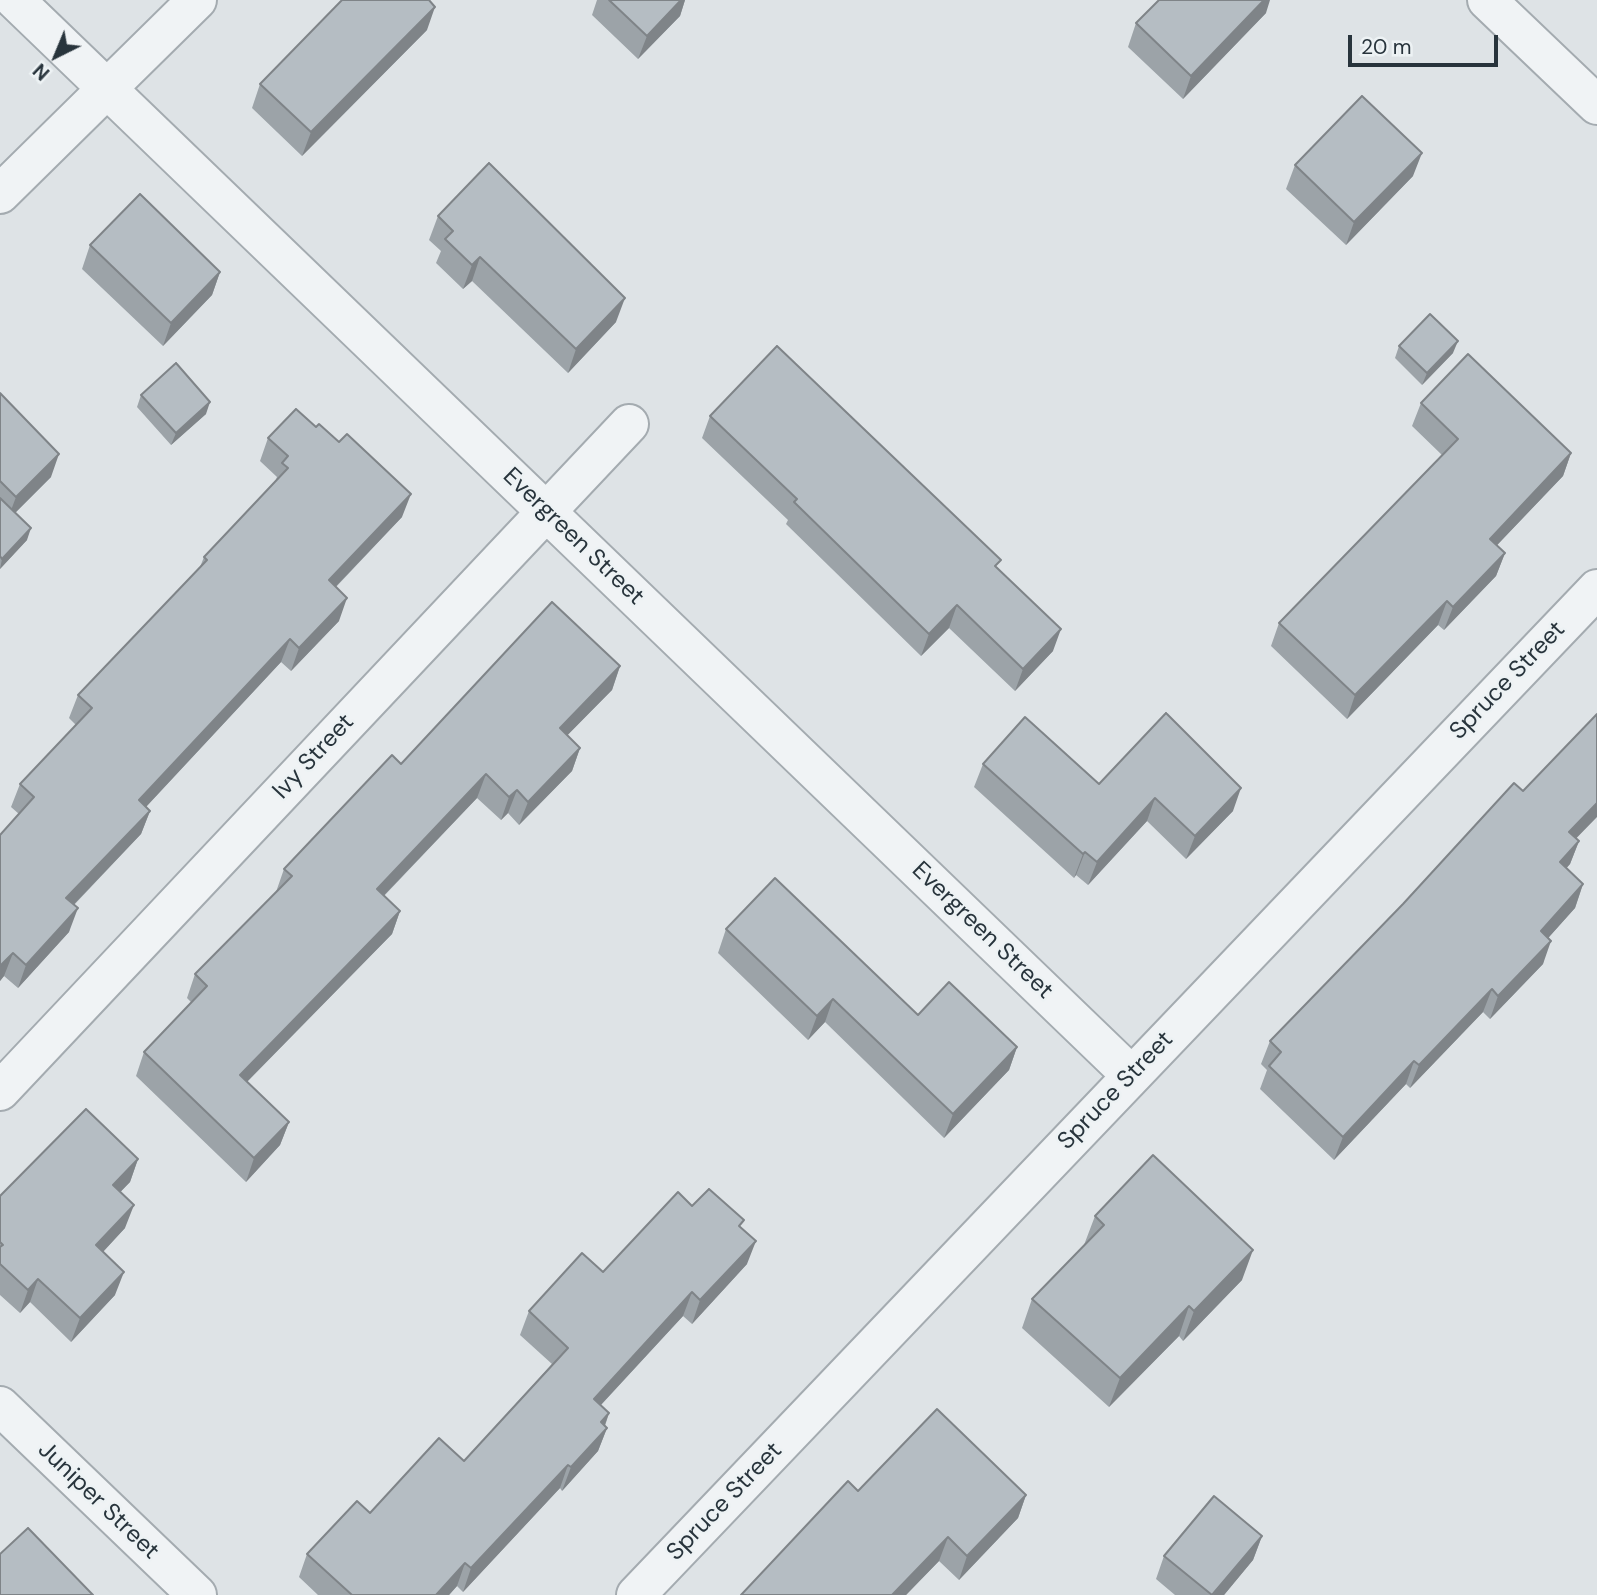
<!DOCTYPE html>
<style>
body{margin:0}
#map{position:relative;width:1597px;height:1595px;overflow:hidden;background:#dee3e6;font-family:"DM Sans",sans-serif}
canvas{display:block}
.north{position:absolute;left:21px;top:21px;width:70px;height:70px;-webkit-text-stroke:5px #edf2f4;paint-order:stroke;rotate:223deg;font-size:19px;font-weight:700;line-height:28px;text-align:center;color:#28343c}
.north::after{content:'';display:block;margin:auto;width:24px;height:32px;background:#28343c;clip-path:polygon(50% 0,100% 100%,50% 72%,0 100%)}
.scale{position:absolute;left:1348px;top:35px;width:150px;height:32px;box-sizing:border-box;border:4px solid #28343c;border-top:0;padding-left:9px;font-size:21px;line-height:24px;white-space:nowrap;color:#28343c;-webkit-text-stroke:5px #edf2f4;paint-order:stroke}
</style>
<div id="map">
<canvas width="1597" height="1595"></canvas>
<div class="north">N</div>
<div class="scale">20 m</div>
</div>
<script>
const ctx = document.querySelector('canvas').getContext('2d');
ctx.lineJoin = 'round';
const shape = rows => new Path2D(rows.map(r => 'M' + r).join(''));
function trace(path, color, width, dash) { ctx.strokeStyle = color; ctx.lineWidth = width; ctx.lineCap = dash ? 'butt' : 'round'; ctx.setLineDash(dash || []); ctx.stroke(path); }
function fill(path, color) { ctx.fillStyle = color; ctx.fill(path, 'evenodd'); }
function drawText(font, color, halo, rows, align = 'center') {
  ctx.font = font + ' "DM Sans",sans-serif'; ctx.lineWidth = 5; ctx.setLineDash([]); ctx.textBaseline = 'middle'; ctx.strokeStyle = halo; ctx.fillStyle = color; for (const [text, x, y, turn = 0] of rows) {
    ctx.save(); ctx.translate(x, y); ctx.rotate((+turn || 0) * Math.PI / 180); ctx.textAlign = isNaN(turn) ? turn : align; if (halo) ctx.strokeText(text, 0, 0); ctx.fillText(text, 0, 0); ctx.restore();
  }
}
const minor = shape([
 [15,0,1131,1075],
 [1487,0,1597,105],
 [0,194,197,0],
 [0,1091,629,424],
 [0,1406,197,1595],
 [636,1595,1597,589]
]);
trace(minor, '#a4abb0', 42);
trace(minor, '#f0f3f5', 38);
fill(shape([
 [597,0,685,0,680,16,638,59,592,15],
 [1266,13,1183,99,1128,47,1136,23],
 [427,30,302,156,252,108,260,84],
 [1295,165,1413,176,1346,245,1286,189],
 [438,216,616,322,568,373,472,281,463,289,436,263,441,251,429,240],
 [90,245,220,272,212,295,163,346,82,269],
 [1399,346,1453,353,1422,385,1395,358],
 [0,393,51,477,15,513,27,540,0,569],
 [141,395,206,414,171,445,137,407],
 [1421,403,1571,453,1563,476,1497,545,1505,553,1496,576,1444,630,1438,625,1347,719,1271,646,1279,623,1442,455,1412,426],
 [710,416,998,568,1053,651,1015,691,949,628,921,656,786,524,788,520,702,438],
 [268,438,402,517,336,587,339,621,291,671,281,662,146,807,150,811,141,834,74,905,69,932,18,988,4,976,0,981,0,835,19,814,11,807,20,784,76,725,69,718,78,695,200,567,204,557,275,482,277,477,260,461],
 [620,666,612,690,567,735,580,748,572,771,519,825,508,813,501,820,477,798,384,896,400,911,392,934,247,1082,289,1122,280,1145,246,1182,136,1076,144,1052,192,1003,187,998,195,974,276,892,284,869,401,764],
 [983,764,1099,784,1233,811,1186,859,1147,821,1088,885,1076,875,1074,878,974,787],
 [1523,791,1579,841,1570,864,1566,868,1583,884,1575,908,1548,938,1543,964,1490,1019,1483,1012,1410,1088,1406,1084,1334,1160,1260,1089,1267,1070,1261,1064,1270,1041],
 [726,929,918,1015,1017,1047,1009,1070,944,1138,825,1022,808,1040,718,953],
 [138,1159,130,1182,120,1192,125,1228,103,1252,115,1295,71,1342,30,1302,20,1313,0,1295,0,1196],
 [692,1206,741,1228,747,1264,692,1324,683,1316,601,1405,609,1413,605,1426,607,1428,598,1451,562,1491,560,1488,463,1592,457,1586,449,1595,318,1595,299,1577,307,1554,370,1513,464,1461,552,1364,520,1335,529,1311,603,1272],
 [1095,1216,1242,1280,1183,1341,1179,1336,1109,1407,1022,1328,1032,1299,1084,1245],
 [858,1491,1026,1495,1018,1518,959,1580,939,1561,906,1595,741,1595],
 [1262,1536,1253,1560,1224,1595,1175,1595,1156,1579,1164,1556]
]), '#9ca3a8');
fill(shape([
 [681,0,685,0,680,16,638,59,647,36],
 [1264,0,1270,0,1266,13,1183,99,1191,76],
 [435,7,427,30,302,156,311,132],
 [1422,153,1413,176,1346,245,1354,222],
 [480,257,472,281,463,289,472,265],
 [220,272,212,295,163,346,171,323],
 [625,298,616,322,568,373,576,349],
 [1458,341,1453,353,1422,385,1427,373],
 [210,402,206,414,171,445,176,433],
 [1571,453,1563,476,1481,562,1490,539],
 [59,454,51,477,7,521,16,497],
 [411,494,402,517,320,603,329,580],
 [31,528,27,540,0,569,2,559],
 [1505,553,1496,576,1444,630,1453,607],
 [347,598,339,621,291,671,299,648],
 [1447,601,1438,625,1347,719,1355,695],
 [957,605,949,628,921,656,929,634],
 [1061,629,1053,651,1015,691,1023,669],
 [290,639,281,662,130,824,139,800],
 [620,666,612,690,551,752,560,728],
 [580,748,572,771,519,825,528,802],
 [486,774,477,798,368,912,377,889],
 [1241,788,1233,811,1186,859,1195,836],
 [517,790,508,813,501,820,509,797],
 [1155,798,1147,821,1088,885,1097,862],
 [1597,803,1597,817,1560,855,1569,832],
 [150,811,141,834,58,921,66,898],
 [1579,841,1570,864,1551,886,1560,862],
 [1085,852,1076,875,1074,878,1083,854],
 [1583,884,1575,908,1533,955,1541,931],
 [78,908,69,932,18,988,26,965],
 [400,911,392,934,231,1098,240,1075],
 [1551,941,1543,964,1490,1019,1498,996],
 [13,953,4,976,0,981,0,966],
 [1492,989,1483,1012,1410,1088,1419,1065],
 [833,999,825,1022,808,1040,817,1016],
 [1017,1047,1009,1070,944,1138,953,1114],
 [1414,1061,1406,1084,1334,1160,1343,1137],
 [289,1122,280,1145,246,1182,254,1158],
 [138,1159,130,1182,104,1209,113,1185],
 [134,1205,125,1228,87,1269,96,1245],
 [756,1241,747,1264,692,1324,700,1300],
 [1253,1250,1242,1280,1183,1341,1194,1311],
 [124,1272,115,1295,71,1342,80,1318],
 [38,1279,30,1302,20,1313,28,1290],
 [692,1292,683,1316,585,1422,594,1399],
 [1189,1306,1179,1336,1109,1407,1120,1378],
 [609,1413,602,1433,607,1428,598,1451,562,1491,571,1467,601,1422],
 [568,1465,560,1488,463,1592,471,1568],
 [1026,1495,1018,1518,959,1580,967,1556],
 [1262,1536,1253,1560,1224,1595,1213,1595],
 [948,1537,939,1561,906,1595,892,1595],
 [465,1563,457,1586,449,1595,436,1595]
]), '#7f8488');
const building = shape([
 [342,0,429,0,435,7,311,132,260,84,342,0],
 [609,0,681,0,647,36,609,0],
 [1159,0,1264,0,1191,76,1136,23,1159,0],
 [1362,96,1422,153,1354,222,1295,165,1362,96],
 [489,163,625,298,576,349,480,257,472,265,445,239,453,231,438,216,489,163],
 [140,194,220,272,171,323,90,245,140,194],
 [1430,314,1458,341,1427,373,1399,346,1430,314],
 [777,346,1001,560,995,566,1061,629,1023,669,957,605,929,634,794,502,797,499,710,416,777,346],
 [1468,354,1571,453,1490,539,1505,553,1453,607,1447,601,1355,695,1279,623,1458,439,1421,403,1468,354],
 [176,363,210,402,176,433,141,395,176,363],
 [0,393,59,454,16,497,0,481,0,393],
 [296,409,316,427,319,424,339,442,347,434,411,494,329,580,347,598,299,648,290,639,139,800,150,811,66,898,78,908,26,965,13,953,0,966,0,835,34,797,20,784,92,708,78,695,207,560,204,557,288,468,282,463,288,456,268,438,296,409],
 [0,498,31,528,2,559,0,556,0,498],
 [552,602,620,666,560,728,580,748,528,802,517,790,509,797,486,774,377,889,400,911,240,1075,289,1122,254,1158,144,1052,207,986,195,974,292,876,284,869,392,755,401,764,552,602],
 [1166,713,1241,788,1195,836,1155,798,1097,862,1085,852,1083,854,983,764,1025,717,1099,784,1166,713],
 [1597,714,1597,803,1569,832,1579,841,1560,862,1583,884,1541,931,1551,941,1498,996,1492,989,1419,1065,1414,1061,1343,1137,1269,1066,1281,1052,1270,1041,1403,904,1514,783,1523,791,1597,714],
 [775,878,918,1015,949,982,1017,1047,953,1114,833,999,817,1016,726,929,775,878],
 [86,1109,138,1159,113,1185,134,1205,96,1245,124,1272,80,1318,38,1279,28,1290,0,1264,0,1247,3,1245,0,1242,0,1196,86,1109],
 [1153,1155,1253,1250,1194,1311,1189,1306,1120,1378,1032,1299,1104,1225,1095,1216,1153,1155],
 [709,1189,744,1220,739,1226,756,1241,700,1300,692,1292,594,1399,609,1413,601,1422,607,1428,571,1467,568,1465,471,1568,465,1563,436,1595,352,1595,307,1554,357,1501,370,1513,439,1438,464,1461,568,1348,529,1311,582,1253,603,1272,678,1192,692,1206,709,1189],
 [937,1409,1026,1495,967,1556,948,1537,892,1595,741,1595,848,1481,858,1491,937,1409],
 [1214,1496,1262,1536,1212,1595,1164,1556,1214,1496],
 [28,1528,93,1595,0,1595,0,1554,28,1528]
]);
fill(building, '#b5bdc3');
trace(building, '#7f8488', 2);
drawText('24px', '#28343c', '#edf2f4', [
 ["Evergreen Street",573,537,44],
 ["Spruce Street",1508,681,-46],
 ["Ivy Street",314,757,-47],
 ["Evergreen Street",982,931,44],
 ["Spruce Street",1116,1091,-46],
 ["Juniper Street",98,1501,44],
 ["Spruce Street",725,1502,-46]
]);
</script>
